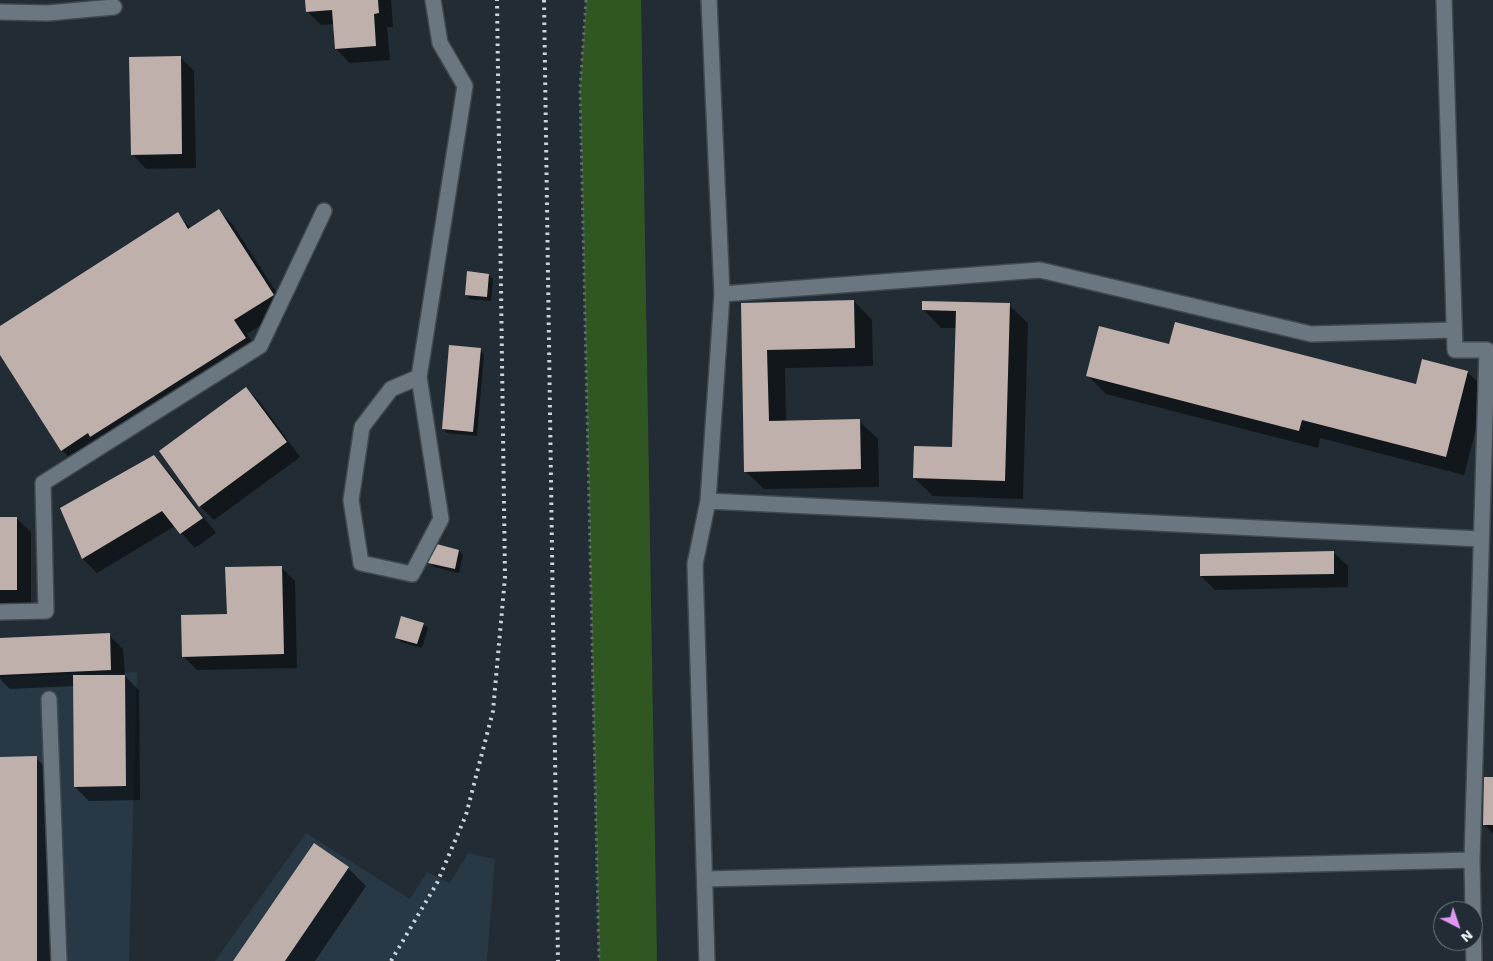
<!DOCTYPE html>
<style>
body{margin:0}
#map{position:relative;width:1493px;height:961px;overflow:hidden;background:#222c34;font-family:"Work Sans",sans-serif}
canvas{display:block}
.north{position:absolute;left:1433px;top:901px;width:50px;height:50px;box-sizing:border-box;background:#222c34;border:1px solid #737b82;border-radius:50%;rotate:139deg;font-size:14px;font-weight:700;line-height:20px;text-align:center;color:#ecf2f8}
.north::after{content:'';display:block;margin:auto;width:18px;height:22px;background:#df98f1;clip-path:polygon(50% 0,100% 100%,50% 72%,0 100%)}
</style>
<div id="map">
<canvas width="1493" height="961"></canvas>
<div class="north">N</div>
</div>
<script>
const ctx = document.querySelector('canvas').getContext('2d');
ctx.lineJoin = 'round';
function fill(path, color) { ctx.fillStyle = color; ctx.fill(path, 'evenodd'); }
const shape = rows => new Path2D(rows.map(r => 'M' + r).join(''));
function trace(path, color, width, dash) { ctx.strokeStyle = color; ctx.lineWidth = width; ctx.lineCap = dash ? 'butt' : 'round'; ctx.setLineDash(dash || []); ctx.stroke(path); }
fill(shape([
 [137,672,129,961,0,961,0,677],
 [306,833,410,899,427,872,450,883,468,853,495,859,487,961,215,961]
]), '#283844');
fill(shape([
 [586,0,641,0,657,961,599,961,580,89]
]), '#305622');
fill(shape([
 [306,0,391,0,393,27,387,27,390,60,350,63,336,49,334,24,321,25,307,11],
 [180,57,194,71,196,168,146,169,132,154],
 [219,211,233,225,287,309,247,334,259,352,76,464,62,450,0,353,0,327,177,214,191,228],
 [489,275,493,279,491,301,470,299,466,294],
 [854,301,872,320,873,366,785,368,786,422,859,421,878,439,879,487,764,489,745,471,742,304],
 [1009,305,1028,323,1023,499,933,496,914,478,954,448,957,328,941,328,923,309],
 [1170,346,1416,386,1467,372,1486,390,1464,475,1320,438,1318,448,1106,394,1087,375],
 [480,350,484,354,477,436,447,433,443,429],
 [246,388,260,402,300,457,214,520,200,506],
 [154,457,168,471,216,533,195,548,175,526,97,573,83,559,61,508],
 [0,518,16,518,31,532,31,604,0,604],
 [434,545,459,551,463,555,459,573,434,567,430,562],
 [1333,552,1348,566,1348,587,1215,590,1201,576],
 [281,567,295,581,297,668,197,670,183,656],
 [423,624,428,628,422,648,401,642,397,638],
 [109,635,123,649,125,676,139,690,140,800,89,801,75,787,74,686,10,689,0,679,0,640],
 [0,758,36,758,54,776,55,961,0,961],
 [1493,778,1493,834,1484,824],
 [348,868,366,886,315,961,235,961]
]), '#0007');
fill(shape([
 [305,0,378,0,379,13,374,14,376,46,335,49,332,10,306,12],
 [181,56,182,154,131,155,129,57],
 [219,209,274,295,234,320,246,338,90,437,88,433,61,451,0,355,0,326,178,212,188,229],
 [467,271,489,274,487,297,465,295],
 [854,300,855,348,767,350,769,421,860,419,861,469,744,472,741,303],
 [922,301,1010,303,1005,481,913,478,914,446,952,447,956,311,922,310],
 [1175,322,1416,384,1422,359,1468,371,1446,457,1302,420,1299,431,1086,376,1099,326,1169,344],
 [449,345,481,348,473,432,442,429],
 [246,387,287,442,199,507,159,451],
 [154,455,203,518,180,534,162,511,82,559,60,508],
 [0,517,17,517,17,590,0,590],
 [433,543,459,550,455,569,428,563],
 [1334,551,1334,574,1200,576,1200,554],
 [282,566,284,654,182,657,181,615,227,614,225,567],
 [401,616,424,623,417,644,395,638],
 [110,633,111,670,0,675,0,638],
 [73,675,125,675,126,786,74,787],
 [37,756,37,961,0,961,0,757],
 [1484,777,1493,777,1493,825,1483,825],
 [314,843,349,867,285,961,233,961]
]), '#c0b0ab');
const minor = shape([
 [1444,0,1455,350,1487,350,1472,860,1474,961],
 [0,12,48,13,114,7],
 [722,294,1040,270,1311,334,1454,330],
 [419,377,391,389,362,427,351,500,361,563,412,574,441,519,419,377,465,86,440,43,433,0],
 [708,501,1481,539],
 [0,612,46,611,43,483,260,346,324,211],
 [49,699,59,961],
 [705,879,1472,860],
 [707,961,695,564,708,501,722,294,709,0]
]);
trace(minor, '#414950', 18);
trace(shape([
 [586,0,580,89,599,961]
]), '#646d74', 3, [2.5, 4]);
trace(minor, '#6b7780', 15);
trace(shape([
 [544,0,558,961],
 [391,961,437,883,466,815,493,711,505,577,497,0]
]), '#cdd3da', 4, [2.5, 5]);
</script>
